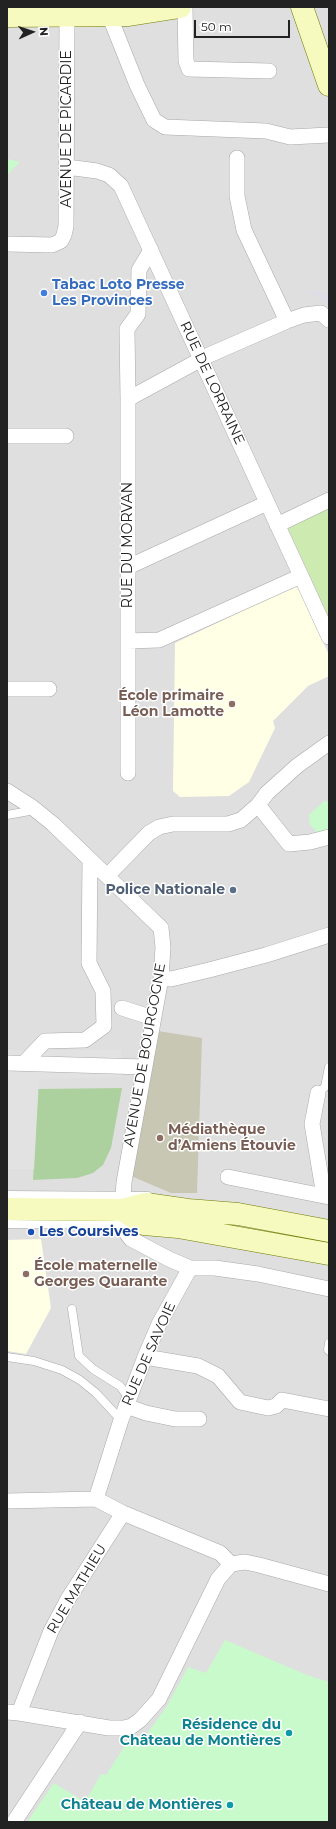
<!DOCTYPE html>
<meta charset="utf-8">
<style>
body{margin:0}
#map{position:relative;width:336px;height:1829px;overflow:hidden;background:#f2efe9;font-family:Montserrat,sans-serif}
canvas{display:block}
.frame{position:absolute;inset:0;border:8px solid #222;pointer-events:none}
.north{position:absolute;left:12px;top:12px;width:40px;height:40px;-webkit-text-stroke:3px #fff;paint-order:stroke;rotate:87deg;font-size:11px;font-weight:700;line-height:16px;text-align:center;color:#222}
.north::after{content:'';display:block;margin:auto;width:14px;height:18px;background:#222;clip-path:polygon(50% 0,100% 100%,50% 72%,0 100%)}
.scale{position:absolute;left:194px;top:20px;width:96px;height:18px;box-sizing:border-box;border:2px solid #222;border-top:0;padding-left:5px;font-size:12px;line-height:14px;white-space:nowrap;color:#222;-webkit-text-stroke:3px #fff;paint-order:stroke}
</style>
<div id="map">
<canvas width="336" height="1829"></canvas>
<div class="frame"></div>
<div class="north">N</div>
<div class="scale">50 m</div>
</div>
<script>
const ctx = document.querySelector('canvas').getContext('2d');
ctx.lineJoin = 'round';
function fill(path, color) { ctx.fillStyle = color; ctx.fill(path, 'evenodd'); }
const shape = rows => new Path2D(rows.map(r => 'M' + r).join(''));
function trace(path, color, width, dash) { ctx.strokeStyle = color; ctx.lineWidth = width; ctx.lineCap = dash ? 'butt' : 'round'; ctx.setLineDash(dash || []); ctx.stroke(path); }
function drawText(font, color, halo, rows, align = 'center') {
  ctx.font = font + ' Montserrat,sans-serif'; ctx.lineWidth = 3; ctx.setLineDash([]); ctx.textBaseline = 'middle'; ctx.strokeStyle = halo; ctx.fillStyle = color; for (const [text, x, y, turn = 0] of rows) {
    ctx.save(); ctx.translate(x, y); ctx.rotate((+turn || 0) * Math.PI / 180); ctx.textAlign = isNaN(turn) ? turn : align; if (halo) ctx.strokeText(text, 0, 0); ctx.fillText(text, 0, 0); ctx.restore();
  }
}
fill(shape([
 [7,7,329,7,329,1822,7,1822]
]), '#e0dfdf');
fill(shape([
 [297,585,329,655,329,676,308,686,273,721,275,728,249,782,229,796,180,797,173,791,175,643],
 [41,1239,51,1308,26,1354,7,1351,7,1240]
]), '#ffffe5');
fill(shape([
 [158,1031,202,1038,197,1193,171,1193,131,1176]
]), '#c7c7b4');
fill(shape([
 [329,506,329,618,288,528]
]), '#cdebb0');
fill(shape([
 [122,1088,111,1148,103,1165,93,1173,77,1178,33,1180,38,1089]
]), '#add19e');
fill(shape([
 [7,159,20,162,7,175],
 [324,801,329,802,329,835,320,835,310,825,309,815],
 [225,1640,307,1675,329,1682,329,1822,27,1822,54,1783,85,1802,101,1774,106,1775,126,1744,138,1746,143,1739,167,1706,188,1667,206,1673]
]), '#c8facc');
fill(shape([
 [7,1050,121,1050,122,1077,39,1079,34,1169,7,1169]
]), '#e2e2e2');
fill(shape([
 [307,291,329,293,329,307,326,302]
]), '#dddde8');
const lane = shape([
 [7,815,35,810],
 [318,1093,325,1087,329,1067],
 [7,1195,148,1196],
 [7,1224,124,1225],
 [72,1309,79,1356,93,1369,120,1386,129,1398],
 [329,1343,328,1350,329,1351],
 [7,1357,34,1361,62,1370,80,1380,96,1393,121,1420]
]);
const street = shape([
 [185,7,186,61,189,69,269,71],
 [109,15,137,85,154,120,165,127,266,131,290,137,329,135],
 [237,158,237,196,244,230,287,321],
 [67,167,97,171,109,175,121,186,301,576,159,640,128,641],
 [7,244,52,245,61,241,64,235,66,226,67,15],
 [128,399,127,329,138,314,139,270,151,250],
 [7,436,66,436],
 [277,525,329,500],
 [128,567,267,503],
 [301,576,329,637],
 [7,689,49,689],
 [128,773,128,399,209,355,287,321,304,315,321,313,329,320],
 [7,791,32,807,53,824,161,928,163,947,161,978,124,1182,121,1226,131,1239,169,1259,190,1268],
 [258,805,289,844,310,842,329,837],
 [107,876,149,833,159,827,173,824,228,824,241,820,258,805,267,793,297,766,329,743],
 [161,978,171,979,209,970,266,955,329,935],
 [122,1008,153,1018],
 [7,1063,145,1067],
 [24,1063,45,1041,85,1040,104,1026,103,991,89,963,90,860],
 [318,1093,312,1124,324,1196],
 [228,1177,329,1197],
 [145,1357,198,1366,218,1376,240,1402,268,1408,276,1406,282,1400,329,1409],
 [126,1406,146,1413,175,1419,199,1419],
 [96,1499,121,1420,145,1357,159,1324,190,1268,215,1268,258,1274,329,1289],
 [7,1501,96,1499,123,1513,220,1553,231,1564],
 [231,1564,245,1562,259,1565,329,1584],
 [7,1712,19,1713,109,1728,124,1728,132,1726,140,1720,159,1699,218,1579,231,1564],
 [19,1713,51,1631,68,1599,123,1513],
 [14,1822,80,1722]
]);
const secondary = shape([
 [302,7,329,85],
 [7,16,129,15,180,7],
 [7,1209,122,1210,146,1204,188,1210,238,1214,329,1231],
 [122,1210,144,1224,178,1227,329,1254]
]);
trace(lane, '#a9a9a9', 9);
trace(street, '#a9a9a9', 16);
trace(secondary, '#707d05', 23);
trace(lane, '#fff', 8);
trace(street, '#fff', 15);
trace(secondary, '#f7fabf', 22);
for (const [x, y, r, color] of [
 [44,293,4,"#3f7fe0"],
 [232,704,4,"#8d6e63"],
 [233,890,4,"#5c6f8a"],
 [160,1138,4,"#8d6e63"],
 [31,1232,4,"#1a4fb4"],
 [26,1274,4,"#8d6e63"],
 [289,1733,4,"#0f9aa8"],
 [230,1805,4,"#0f9aa8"]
]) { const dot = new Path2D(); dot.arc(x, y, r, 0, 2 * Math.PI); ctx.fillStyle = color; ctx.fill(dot); trace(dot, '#fff', 1.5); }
drawText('14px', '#222', '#fff', [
 ["AVENUE DE PICARDIE",67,129,-90],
 ["RUE DE LORRAINE",212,383,65],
 ["RUE DU MORVAN",128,545,-90],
 ["AVENUE DE BOURGOGNE",145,1055,-80],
 ["RUE DE SAVOIE",149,1354,-66],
 ["RUE MATHIEU",77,1589,-59]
]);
drawText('bold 14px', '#366cbe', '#fff', [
 ["Tabac Loto Presse",52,285],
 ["Les Provinces",52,301]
], 'left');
drawText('bold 14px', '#785e54', '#fff', [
 ["École primaire",224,696,"right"],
 ["Léon Lamotte",224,712,"right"],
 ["Médiathèque",168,1130],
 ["d’Amiens Étouvie",168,1146],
 ["École maternelle",34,1266],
 ["Georges Quarante",34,1282]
], 'left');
drawText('bold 14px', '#4e5e75', '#fff', [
 ["Police Nationale",225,890]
], 'right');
drawText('bold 14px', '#164399', '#fff', [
 ["Les Coursives",39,1232]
], 'left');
drawText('bold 14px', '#0d838f', '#fff', [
 ["Résidence du",281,1725],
 ["Château de Montières",281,1741],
 ["Château de Montières",222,1805]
], 'right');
</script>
